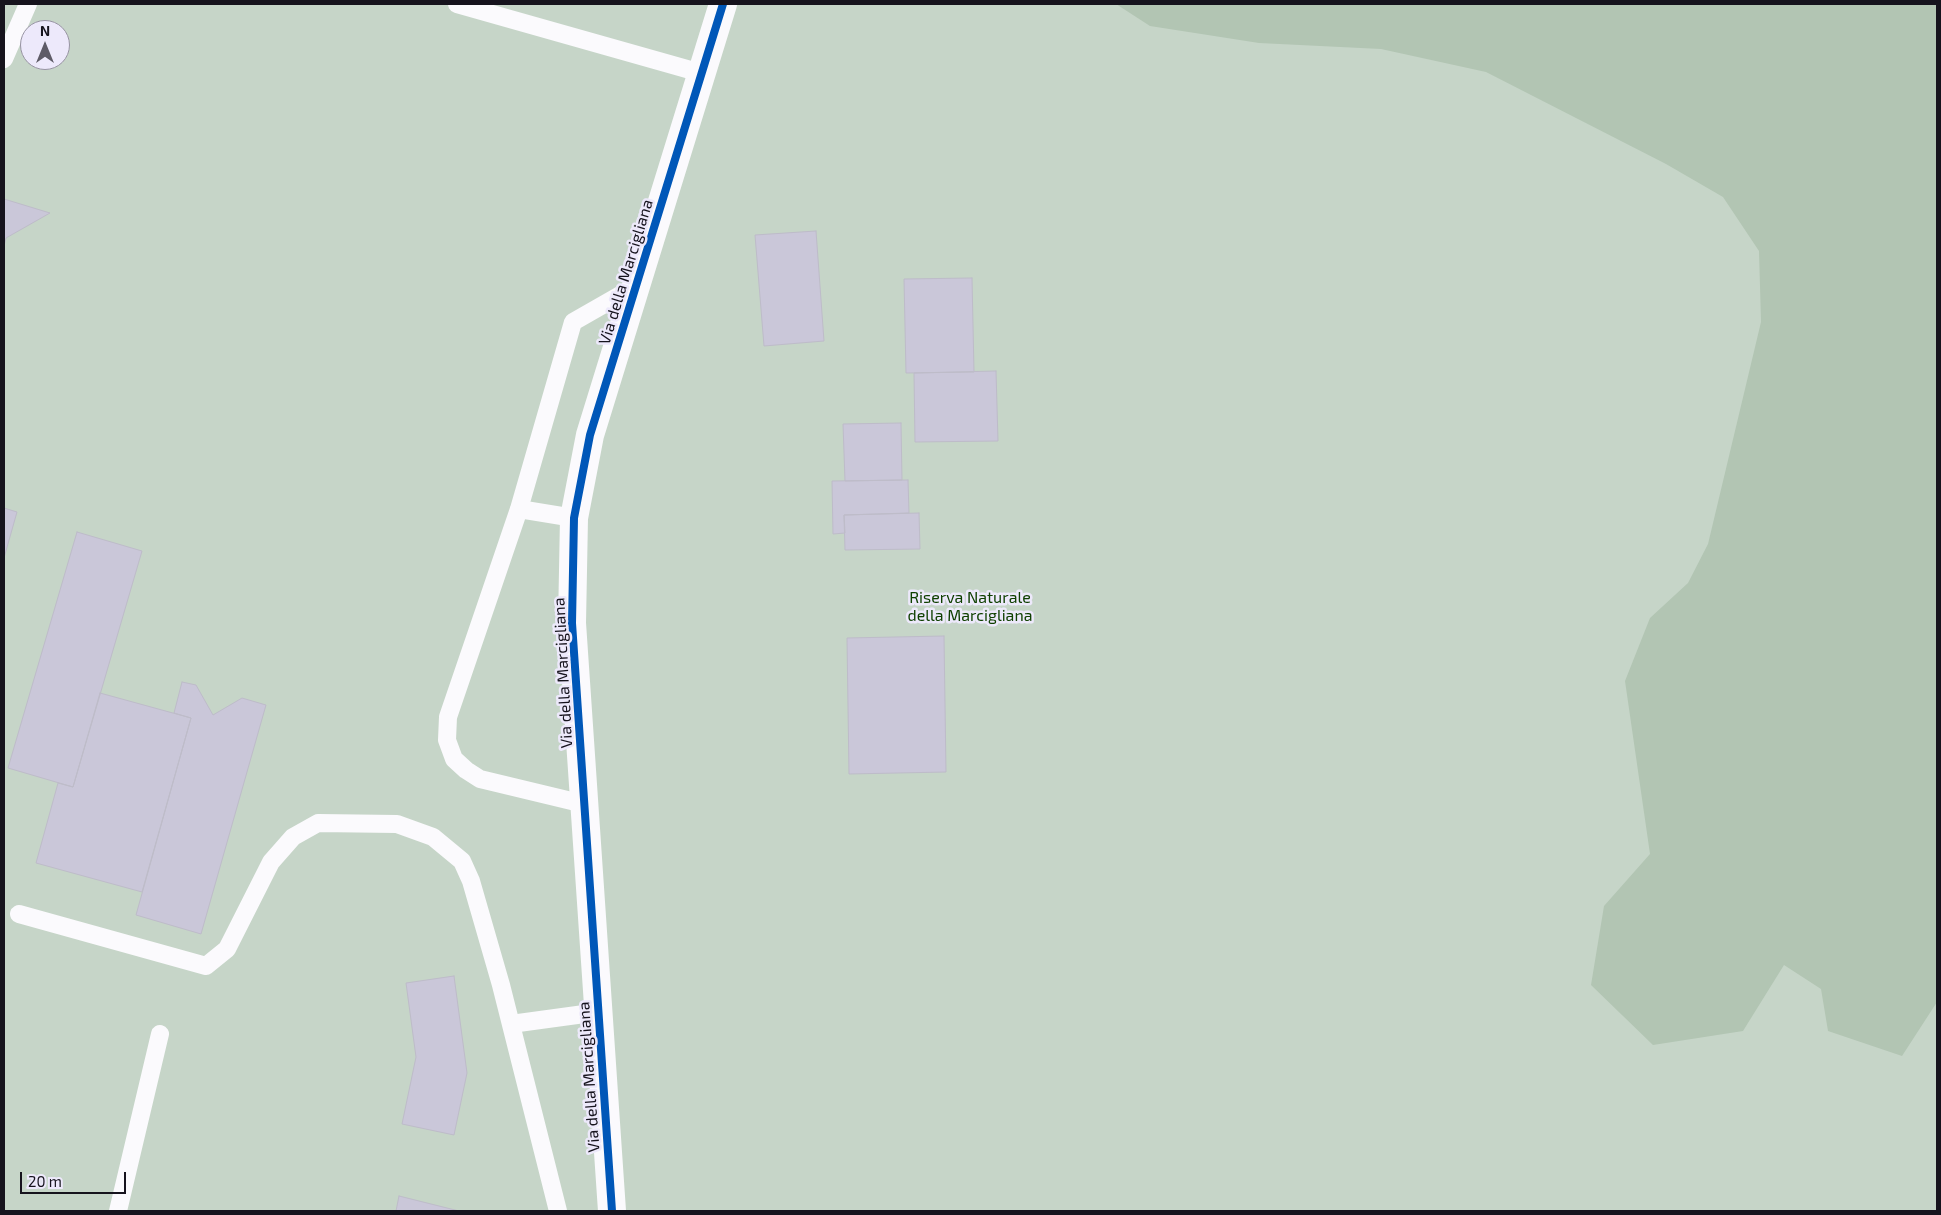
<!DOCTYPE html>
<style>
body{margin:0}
#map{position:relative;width:1941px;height:1215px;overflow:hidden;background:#e4e1f1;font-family:"Exo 2",sans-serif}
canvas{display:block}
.frame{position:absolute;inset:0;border:5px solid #16131d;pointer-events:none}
.north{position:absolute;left:20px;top:20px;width:50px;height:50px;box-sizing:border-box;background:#ede9fb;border:1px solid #9793a2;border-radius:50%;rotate:0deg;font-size:14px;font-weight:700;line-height:20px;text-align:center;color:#16131d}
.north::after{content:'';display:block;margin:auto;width:18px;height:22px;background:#5e5b67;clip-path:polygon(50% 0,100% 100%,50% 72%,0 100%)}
.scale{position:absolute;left:20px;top:1172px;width:106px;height:22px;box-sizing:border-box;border:2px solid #16131d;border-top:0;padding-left:6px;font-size:15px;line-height:18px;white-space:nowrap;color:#16131d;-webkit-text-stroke:4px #ede9fb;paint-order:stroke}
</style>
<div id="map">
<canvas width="1941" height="1215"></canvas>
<div class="frame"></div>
<div class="north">N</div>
<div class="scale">20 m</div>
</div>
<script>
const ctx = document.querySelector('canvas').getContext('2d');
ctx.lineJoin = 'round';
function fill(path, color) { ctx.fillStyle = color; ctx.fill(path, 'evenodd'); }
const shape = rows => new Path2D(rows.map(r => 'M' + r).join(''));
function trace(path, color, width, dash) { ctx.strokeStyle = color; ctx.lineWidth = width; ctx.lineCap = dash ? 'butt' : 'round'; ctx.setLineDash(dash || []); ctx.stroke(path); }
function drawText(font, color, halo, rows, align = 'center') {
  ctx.font = font + ' "Exo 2",sans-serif'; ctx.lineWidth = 5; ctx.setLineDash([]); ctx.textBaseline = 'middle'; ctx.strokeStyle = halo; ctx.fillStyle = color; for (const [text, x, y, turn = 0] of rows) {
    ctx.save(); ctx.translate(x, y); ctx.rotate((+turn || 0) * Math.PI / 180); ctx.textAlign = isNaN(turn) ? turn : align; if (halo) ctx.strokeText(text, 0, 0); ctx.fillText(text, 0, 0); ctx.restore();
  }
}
fill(shape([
 [4,4,1937,4,1937,1211,4,1211],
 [30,30,60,30,60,60,30,60]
]), '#c6d5c8');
fill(shape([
 [1116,4,1937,4,1937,1002,1902,1056,1828,1031,1821,989,1784,965,1743,1031,1653,1045,1591,985,1604,906,1650,854,1625,681,1650,618,1688,583,1708,544,1761,322,1759,251,1723,197,1666,164,1486,72,1381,49,1259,43,1150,26]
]), '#b2c5b3');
const building = shape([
 [4,199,50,213,6,238,4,246,4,199],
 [816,231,824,341,764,346,755,235,816,231],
 [972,278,974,372,906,373,904,279,972,278],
 [996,371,998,441,915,442,914,373,996,371],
 [901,423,902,480,845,481,843,424,901,423],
 [908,480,909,513,844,515,845,533,833,534,832,481,908,480],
 [4,508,17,512,4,558,4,508],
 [919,513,920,549,845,550,844,515,919,513],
 [77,532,142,551,73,787,8,768,77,532],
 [944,636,946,772,849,774,847,638,944,636],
 [182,682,196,685,213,715,242,698,266,705,201,934,136,915,191,718,174,713,182,682],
 [100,693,191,718,142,892,36,863,58,783,73,787,100,693],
 [454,976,467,1073,454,1135,402,1124,416,1057,406,983,454,976],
 [399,1196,459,1211,396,1211,399,1196]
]);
fill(building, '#cac7d9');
trace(building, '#bebcc9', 1);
trace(shape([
 [457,4,701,73],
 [4,59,28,4],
 [519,509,574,518],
 [584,804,480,779,466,770,454,759,447,740,448,717,519,509,573,322,636,286],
 [19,914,206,966,227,949,271,862,293,837,318,823,397,824,433,837,462,861,471,881,501,985,558,1211],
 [511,1024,599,1012],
 [118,1211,160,1034]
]), '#fbfafd', 18);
trace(shape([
 [612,1211,572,623,574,518,590,435,723,4]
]), '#fbfafd', 28);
trace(shape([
 [612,1211,572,623,574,518,590,435,723,4]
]), '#0057b8', 8);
drawText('16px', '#16131d', '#ede9fb', [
 ["Via della Marcigliana",626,272,-73],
 ["Via della Marcigliana",563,673,-93],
 ["Via della Marcigliana",589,1077,-94]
]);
drawText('16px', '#0f4000', '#ede9fb', [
 ["Riserva Naturale",970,598],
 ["della Marcigliana",970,616]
]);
</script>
